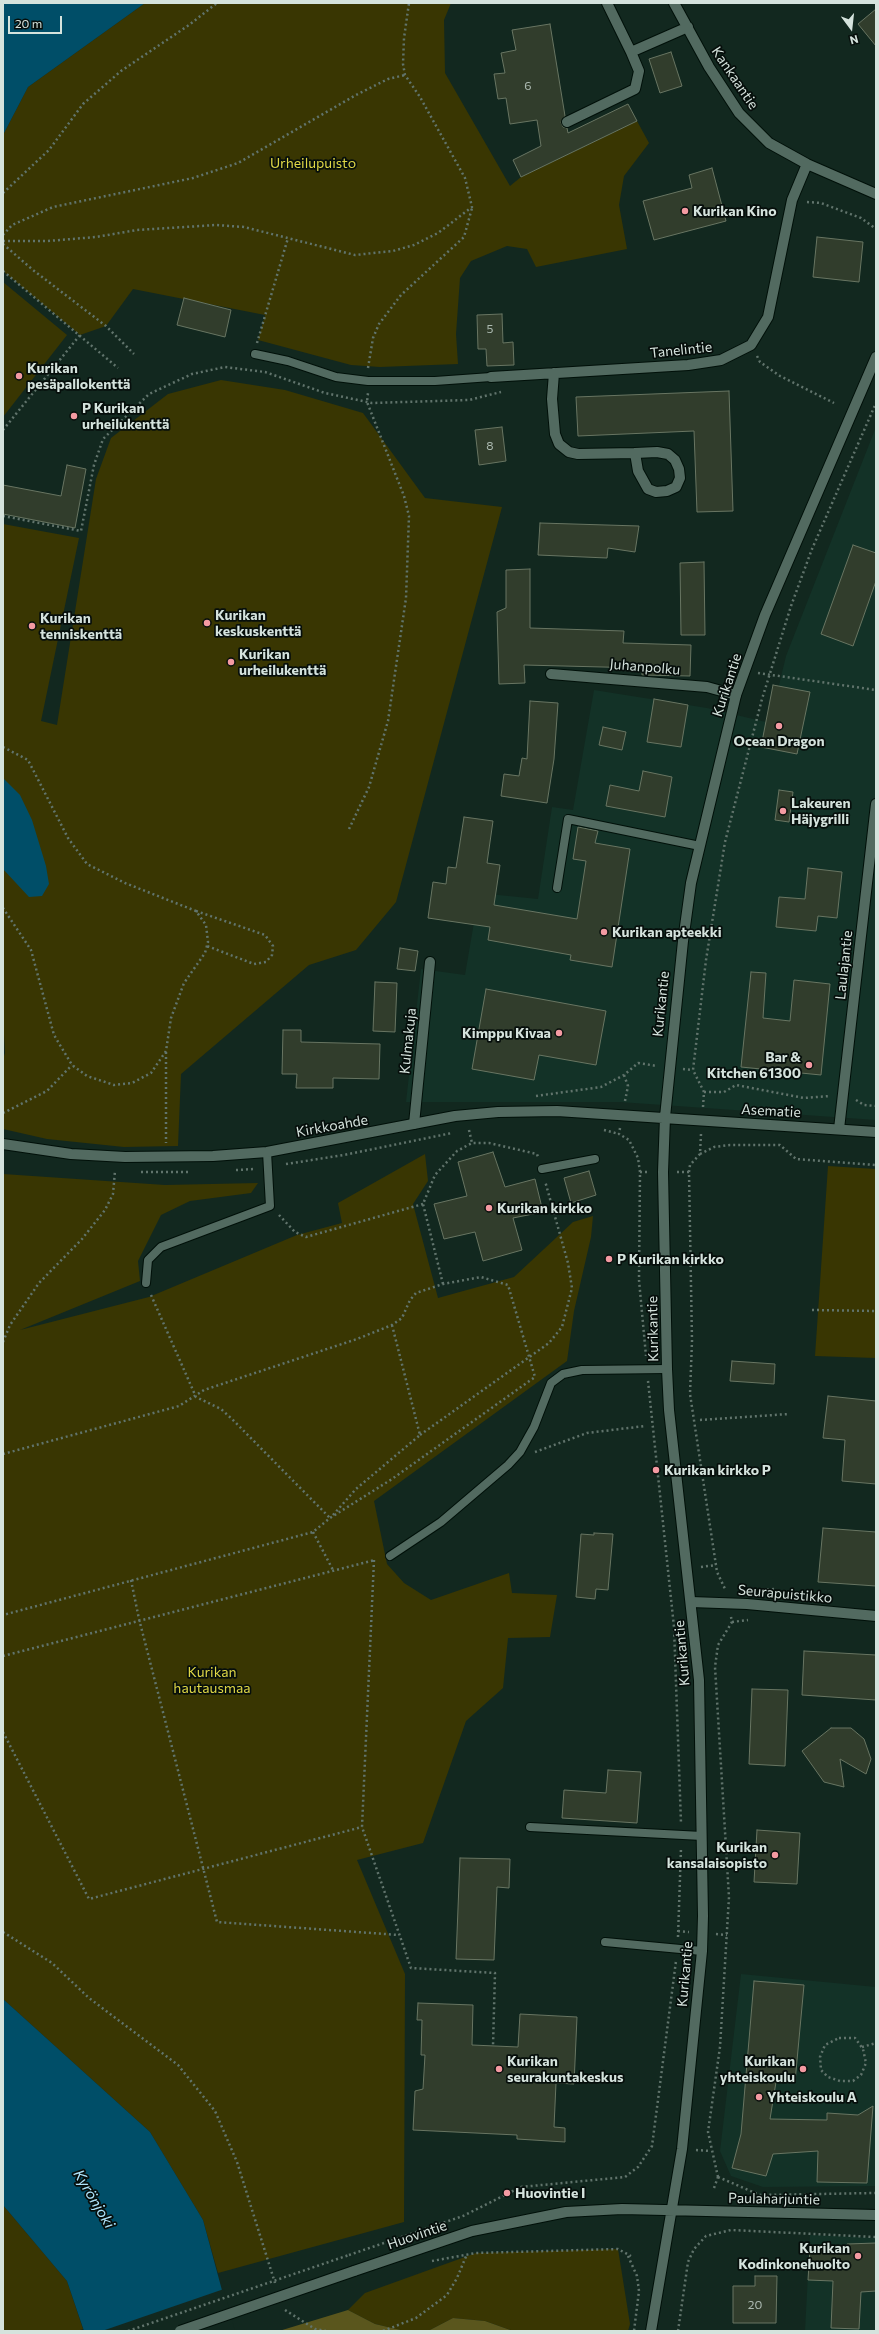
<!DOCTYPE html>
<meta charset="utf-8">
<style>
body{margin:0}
#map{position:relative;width:879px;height:2334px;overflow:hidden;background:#12281f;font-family:Commissioner,sans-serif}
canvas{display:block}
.frame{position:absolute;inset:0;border:4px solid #d5e3dd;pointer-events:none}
.north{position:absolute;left:831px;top:8px;width:40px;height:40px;-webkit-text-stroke:3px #060e0b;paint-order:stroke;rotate:165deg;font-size:11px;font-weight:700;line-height:16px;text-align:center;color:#d5e3dd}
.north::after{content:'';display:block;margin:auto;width:14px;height:18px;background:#d5e3dd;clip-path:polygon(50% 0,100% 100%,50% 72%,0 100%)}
.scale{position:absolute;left:8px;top:16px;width:54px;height:18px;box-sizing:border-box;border:2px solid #d5e3dd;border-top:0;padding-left:5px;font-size:12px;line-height:14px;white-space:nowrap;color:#d5e3dd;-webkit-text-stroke:3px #060e0b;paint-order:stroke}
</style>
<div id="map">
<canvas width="879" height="2334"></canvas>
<div class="frame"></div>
<div class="north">N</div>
<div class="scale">20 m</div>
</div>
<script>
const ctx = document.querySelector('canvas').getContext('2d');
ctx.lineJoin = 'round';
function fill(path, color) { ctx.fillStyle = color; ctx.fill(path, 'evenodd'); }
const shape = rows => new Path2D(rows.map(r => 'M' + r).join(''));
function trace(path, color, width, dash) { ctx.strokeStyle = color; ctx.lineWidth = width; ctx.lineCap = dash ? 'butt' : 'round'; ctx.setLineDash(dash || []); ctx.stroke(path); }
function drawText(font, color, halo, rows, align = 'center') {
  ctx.font = font + ' Commissioner,sans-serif'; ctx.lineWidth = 3.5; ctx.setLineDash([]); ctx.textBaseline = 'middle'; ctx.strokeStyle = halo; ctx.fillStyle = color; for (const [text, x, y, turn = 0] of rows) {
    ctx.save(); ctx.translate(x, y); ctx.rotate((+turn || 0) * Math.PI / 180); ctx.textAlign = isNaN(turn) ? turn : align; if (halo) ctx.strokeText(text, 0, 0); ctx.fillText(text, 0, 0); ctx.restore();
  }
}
fill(shape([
 [876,427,876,1120,620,1102,406,1102,421,969,465,975,479,893,538,899,552,807,573,810,594,690,707,708,770,723,786,656],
 [741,1974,876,1987,876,2186,763,2187,731,2176,720,2151],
 [810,2235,876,2238,876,2331,805,2331]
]), '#133227');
fill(shape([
 [145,3,451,3,444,20,445,73,510,186,521,177,637,121,649,143,624,176,619,205,627,249,536,267,527,249,507,246,471,261,460,278,456,334,458,364,380,367,351,365,258,340,265,315,133,289,106,326,80,335,3,271,3,135,28,87],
 [3,282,67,335,3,417],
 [221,380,285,390,363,413,425,498,502,507,396,902,356,950,309,965,181,1074,178,1146,124,1147,47,1139,3,1129,3,1059,5,1053,3,1017,3,524,79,538,41,721,57,725,96,479,111,438,168,394],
 [425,1154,428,1181,413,1204,438,1298,514,1277,573,1222,593,1216,591,1237,574,1311,567,1361,374,1501,387,1564,404,1583,431,1600,509,1573,512,1593,557,1595,550,1637,508,1638,503,1688,466,1721,423,1843,357,1860,405,1974,404,2222,218,2273,203,2220,150,2132,3,1999,3,1174,165,1185,258,1183,251,1193,190,1201,161,1215,138,1261,140,1281,20,1330,149,1297,297,1235,342,1223,338,1203],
 [828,1166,876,1169,876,1358,815,1356],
 [3,2205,67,2281,83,2329,77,2331,3,2331],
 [618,2249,630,2324,628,2331,513,2331,485,2321,453,2318,428,2331,405,2331,375,2324,348,2310,365,2293,476,2253]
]), '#393602');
fill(shape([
 [348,2310,375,2324,405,2331,279,2331],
 [453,2318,485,2321,513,2331,428,2331]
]), '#5a561d');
fill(shape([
 [3,3,145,3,28,87,3,135],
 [3,778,20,795,32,820,46,866,49,884,42,896,29,897,3,869],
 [3,1999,150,2132,203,2220,233,2331,84,2331,67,2281,3,2205]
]), '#004e68');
fill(shape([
 [224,2289,235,2331,102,2331]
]), '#12281f');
const building = shape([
 [876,9,876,46,858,24,876,9],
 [550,24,565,116,561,122,563,127,567,128,568,133,628,104,637,121,521,177,513,160,541,146,537,120,510,124,506,98,498,99,494,74,505,73,501,53,516,50,512,30,550,24],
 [671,52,682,86,660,93,649,59,671,52],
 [712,168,726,221,654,240,643,201,692,188,689,175,712,168],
 [817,237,863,242,859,282,813,277,817,237],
 [184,298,231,310,225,337,177,325,184,298],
 [502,314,503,343,513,342,514,365,487,366,486,349,478,349,477,315,502,314],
 [729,391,733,511,697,512,694,431,578,436,576,397,729,391],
 [502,427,506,461,479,465,475,430,502,427],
 [67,465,86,469,75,528,3,514,3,485,61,496,67,465],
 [540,523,639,526,635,552,608,548,607,558,538,555,540,523],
 [853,545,876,553,876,581,853,646,821,634,853,545],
 [704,562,705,635,681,635,680,563,704,562],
 [530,569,530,628,624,631,623,643,691,645,690,676,642,675,642,668,524,665,525,683,499,684,497,612,506,608,506,570,530,569],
 [773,685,810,692,797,754,761,747,773,685],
 [654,699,688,705,681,747,647,742,654,699],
 [530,701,558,703,554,759,547,803,501,796,504,774,519,776,522,758,527,759,530,701],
 [603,727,626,732,622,750,599,745,603,727],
 [643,771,672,777,665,817,606,806,610,785,639,791,643,771],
 [779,790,793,792,789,822,775,820,779,790],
 [464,817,493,821,487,863,500,865,494,905,577,919,586,861,573,859,578,827,598,831,595,843,630,849,612,967,570,960,571,955,488,940,490,927,428,918,433,882,446,884,448,867,456,868,464,817],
 [808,868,842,872,837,918,818,916,816,931,776,927,779,897,805,899,808,868],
 [400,948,418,951,415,971,397,969,400,948],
 [751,972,766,973,763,1018,790,1021,794,980,830,984,821,1075,741,1067,751,972],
 [375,982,397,983,395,1032,373,1031,375,982],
 [486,989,606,1011,596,1065,539,1055,534,1080,472,1069,486,989],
 [283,1030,301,1030,301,1042,380,1044,379,1079,333,1078,333,1088,296,1088,297,1074,282,1074,283,1030],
 [493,1152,505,1187,535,1179,543,1212,513,1218,522,1250,483,1261,475,1232,444,1239,434,1204,467,1196,458,1162,493,1152],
 [589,1171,596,1195,571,1203,564,1178,589,1171],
 [732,1361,775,1364,774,1384,730,1381,732,1361],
 [828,1396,876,1401,876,1484,842,1481,845,1440,823,1438,828,1396],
 [823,1528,876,1532,876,1586,818,1582,823,1528],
 [594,1533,613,1534,608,1590,596,1589,595,1599,576,1597,581,1534,594,1535,594,1533],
 [804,1651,876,1655,876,1700,802,1695,804,1651],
 [752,1689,788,1690,785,1766,749,1764,752,1689],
 [831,1728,851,1728,864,1739,871,1759,866,1774,840,1759,844,1787,824,1782,802,1751,831,1728],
 [608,1770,641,1772,637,1823,562,1818,564,1790,606,1793,608,1770],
 [757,1830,800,1833,797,1884,754,1882,757,1830],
 [460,1858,510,1859,509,1888,497,1887,494,1960,456,1959,460,1858],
 [754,1981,804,1985,795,2082,776,2082,770,2119,827,2120,827,2113,858,2115,873,2106,867,2183,817,2182,818,2151,773,2154,766,2176,732,2168,741,2134,754,1981],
 [418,2003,473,2005,472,2045,518,2047,520,2014,577,2017,574,2084,556,2083,554,2127,565,2128,565,2142,517,2139,517,2135,413,2130,415,2091,423,2089,425,2055,421,2055,422,2020,417,2020,418,2003],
 [876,2243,876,2291,861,2292,859,2329,831,2328,833,2281,808,2280,810,2248,847,2250,847,2244,876,2243],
 [755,2276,777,2276,776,2323,733,2323,733,2286,755,2286,755,2276]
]);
fill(building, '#313d2c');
trace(building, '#687562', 1);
const lane = shape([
 [255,354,288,361,336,377,368,381,435,381,491,377],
 [557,888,568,819,700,846],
 [542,1169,595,1159],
 [146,1283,148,1260,161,1247,270,1206,267,1152],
 [390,1556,441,1522,508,1465,520,1452,534,1427,551,1383,563,1374,582,1370,667,1369],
 [530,1827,702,1836],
 [605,1942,702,1951]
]);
const street = shape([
 [607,3,631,52],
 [674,3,709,67,739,113,769,143,807,164,876,194],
 [567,122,635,89,639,71,631,52,688,27],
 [554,373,552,399,555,434,559,444,569,452,578,454,635,453,657,452,668,454,675,460,679,469,680,478,676,487,667,491,656,492,648,489,638,471,635,453],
 [491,377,688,365,721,360,751,345,768,317,792,200,807,164],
 [551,674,707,687,736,695],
 [414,1124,430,962],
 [839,1129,876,804],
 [691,1602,747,1604,876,1616]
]);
const secondary = shape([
 [3,1144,71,1154,125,1157,213,1156,267,1152,455,1116,498,1112,557,1111,876,1132],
 [354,2271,472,2231,566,2212,622,2209,876,2215],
 [651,2331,682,2149,702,1951,703,1916,699,1680,669,1410,667,1369,663,1172,665,1117,683,941,691,883,736,695,765,615,876,357]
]);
trace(lane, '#001009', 10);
trace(street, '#001009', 12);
trace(secondary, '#001009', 12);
trace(shape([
 [3,193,49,150,83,104,121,71,189,25,217,3],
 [807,202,821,203,861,218,876,229],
 [3,235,12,225,53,207,193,178,238,163,356,95,388,79,405,75],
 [3,241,48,241,96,237,137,230,216,225,244,227,355,255,393,251,414,245,438,233,472,207,465,178,420,97,405,75,403,64,404,38,409,3],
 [3,244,33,270,106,326,134,354],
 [3,271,118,368],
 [257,343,288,238],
 [757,356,760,362,780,376,834,403],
 [368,368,373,338,379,324,401,295,464,237,472,208],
 [3,430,80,335],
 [3,516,81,531,94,465,103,439,149,394,192,374,225,367,265,372,325,393,372,403,469,400,501,392],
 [758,673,876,690],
 [3,747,28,760,68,838,87,864,125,883,196,911,206,925,208,942,205,953,184,983,171,1018,166,1051,151,1073,132,1083,114,1085,87,1076,72,1065,54,1035,31,950,3,908],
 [349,829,369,787,388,721,406,598,409,516,404,496,367,402,368,393],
 [196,911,265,935,273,946,272,955,266,962,254,964,207,946],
 [166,1052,166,1143],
 [683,1069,693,1070],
 [624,1075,628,1086,625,1101],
 [704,1092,724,1092,736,1085,804,1098,830,1096],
 [536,1096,601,1087,624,1075,638,1063,657,1066],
 [856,1100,864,1105,876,1106],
 [703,1107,704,1092,693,1070,706,960,725,842,762,699,791,606,812,549,876,403],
 [3,1113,47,1091,72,1065],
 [620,1128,619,1134,629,1140,638,1158,640,1172,639,1280,646,1356],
 [469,1130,472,1143],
 [604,1130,619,1134],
 [701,1134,700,1154,690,1165,689,1172,692,1341,690,1394,717,1572,726,1591],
 [700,1154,714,1147,730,1145,780,1145,796,1159,876,1165],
 [286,1164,344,1155,452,1133],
 [236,1170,255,1169],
 [141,1172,190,1172],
 [640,1172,650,1172],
 [677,1172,689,1172],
 [279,1215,295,1232,306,1237,423,1204],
 [443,1284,423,1204,435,1175,457,1151,472,1143,489,1143,537,1154,538,1157],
 [151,1295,196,1397,221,1409,232,1419,330,1518],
 [812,1310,876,1311],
 [3,1342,10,1325,39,1283,82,1239,105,1210,113,1194,115,1171],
 [648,1381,674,1627,681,1823],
 [700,1420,789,1414],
 [420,1435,549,1343,562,1327,572,1288,568,1263,545,1181],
 [535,1452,587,1433,645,1426],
 [3,1454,179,1406,204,1390,357,1339,392,1325,402,1318,410,1300,416,1293,443,1284,481,1277,508,1285,535,1377,392,1479,330,1518,313,1532,3,1615],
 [333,1515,356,1489,420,1435,392,1325],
 [313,1532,333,1570],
 [374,1560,362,1827,411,1968,495,1973,493,2046],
 [701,1567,716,1565],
 [131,1580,139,1619,217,1922,399,1935],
 [762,1590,775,1589],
 [732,1622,748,1620],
 [3,1656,375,1560],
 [3,1732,89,1899,362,1827],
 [678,1931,689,1932],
 [3,1932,52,1963,89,1998,178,2065,215,2111,237,2162,275,2283],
 [716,1934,727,1935],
 [678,1937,681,1848],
 [839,2038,855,2038,863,2049,866,2063,861,2075,853,2081,840,2081,828,2077,821,2070,820,2057,825,2045,839,2038],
 [862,2047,876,2043],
 [696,2150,711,2151],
 [718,2177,708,2132,720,2047,729,1897,715,1667,718,1645,732,1622,731,1617],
 [718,2177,760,2195,876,2193],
 [714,2188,718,2177],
 [349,2255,463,2216,521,2187,625,2177,638,2167,652,2146,676,1961],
 [628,2256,637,2276,639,2291,634,2331],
 [432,2261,476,2253,618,2249,631,2256],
 [285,2310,315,2329,326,2331],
 [383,2331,416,2318,447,2295,457,2278,467,2254],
 [678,2331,688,2262,694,2249,706,2236,731,2230,876,2237]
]), '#61746c', 2.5, [2, 3]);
trace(lane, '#526a60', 8);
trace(street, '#526a60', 10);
trace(secondary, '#526a60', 10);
const secondaryBridge = shape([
 [180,2331,354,2271]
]);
trace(secondaryBridge, '#001009', 12, []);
trace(shape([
 [128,2331,349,2255]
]), '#61746c', 2.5, [2, 3]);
trace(secondaryBridge, '#526a60', 10);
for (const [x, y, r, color] of [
 [685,211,4,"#f49aa2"],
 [19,376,4,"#f49aa2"],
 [74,416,4,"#f49aa2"],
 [207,623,4,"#f49aa2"],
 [32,626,4,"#f49aa2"],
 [231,662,4,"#f49aa2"],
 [779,726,4,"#f49aa2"],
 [783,811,4,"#f49aa2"],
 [604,932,4,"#f49aa2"],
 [559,1033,4,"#f49aa2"],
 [809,1065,4,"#f49aa2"],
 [489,1208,4,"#f49aa2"],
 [609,1259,4,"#f49aa2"],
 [656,1470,4,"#f49aa2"],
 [775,1855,4,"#f49aa2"],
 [499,2069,4,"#f49aa2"],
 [803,2069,4,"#f49aa2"],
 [759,2097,4,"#f49aa2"],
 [507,2193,4,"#f49aa2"],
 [858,2256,4,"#f49aa2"]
]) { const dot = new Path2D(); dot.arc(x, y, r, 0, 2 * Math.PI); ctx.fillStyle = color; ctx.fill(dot); trace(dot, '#060e0b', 1.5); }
drawText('12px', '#acbab1', null, [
 ["6",528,86],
 ["5",490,329],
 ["8",490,446],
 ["20",755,2305]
]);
drawText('14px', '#d5e3dd', '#060e0b', [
 ["Kankaantie",735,78,56],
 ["Tanelintie",681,350,-6],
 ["Juhanpolku",645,667,5],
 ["Kurikantie",727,685,-72],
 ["Laulajantie",844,965,-84],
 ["Kurikantie",661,1004,-84],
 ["Kulmakuja",408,1041,-84],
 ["Asematie",771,1111,3],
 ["Kirkkoahde",332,1126,-10],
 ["Kurikantie",653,1329,-91],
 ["Seurapuistikko",785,1594,5],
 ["Kurikantie",682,1653,-95],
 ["Kurikantie",685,1974,-85],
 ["Paulaharjuntie",774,2199,1],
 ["Huovintie",417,2235,-19]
]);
drawText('14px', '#dfd746', '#060e0b', [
 ["Urheilupuisto",313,163],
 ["Kurikan",212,1672],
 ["hautausmaa",212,1688]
]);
drawText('bold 14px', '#d5e3dd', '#060e0b', [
 ["Kurikan Kino",693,211],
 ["Kurikan",27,368],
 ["pesäpallokenttä",27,384],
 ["P Kurikan",82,408],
 ["urheilukenttä",82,424],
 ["Kurikan",215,615],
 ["keskuskenttä",215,631],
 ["Kurikan",40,618],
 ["tenniskenttä",40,634],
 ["Kurikan",239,654],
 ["urheilukenttä",239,670],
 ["Ocean Dragon",779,741,"center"],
 ["Lakeuren",791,803],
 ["Häjygrilli",791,819],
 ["Kurikan apteekki",612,932],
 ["Kimppu Kivaa",551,1033,"right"],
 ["Bar &",801,1057,"right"],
 ["Kitchen 61300",801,1073,"right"],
 ["Kurikan kirkko",497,1208],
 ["P Kurikan kirkko",617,1259],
 ["Kurikan kirkko P",664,1470],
 ["Kurikan",767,1847,"right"],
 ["kansalaisopisto",767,1863,"right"],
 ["Kurikan",507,2061],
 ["seurakuntakeskus",507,2077],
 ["Kurikan",795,2061,"right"],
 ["yhteiskoulu",795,2077,"right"],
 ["Yhteiskoulu A",767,2097],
 ["Huovintie I",515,2193],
 ["Kurikan",850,2248,"right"],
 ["Kodinkonehuolto",850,2264,"right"]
], 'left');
drawText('italic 15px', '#afe4fc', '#060e0b', [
 ["Kyrönjoki",94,2199,59]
]);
</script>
